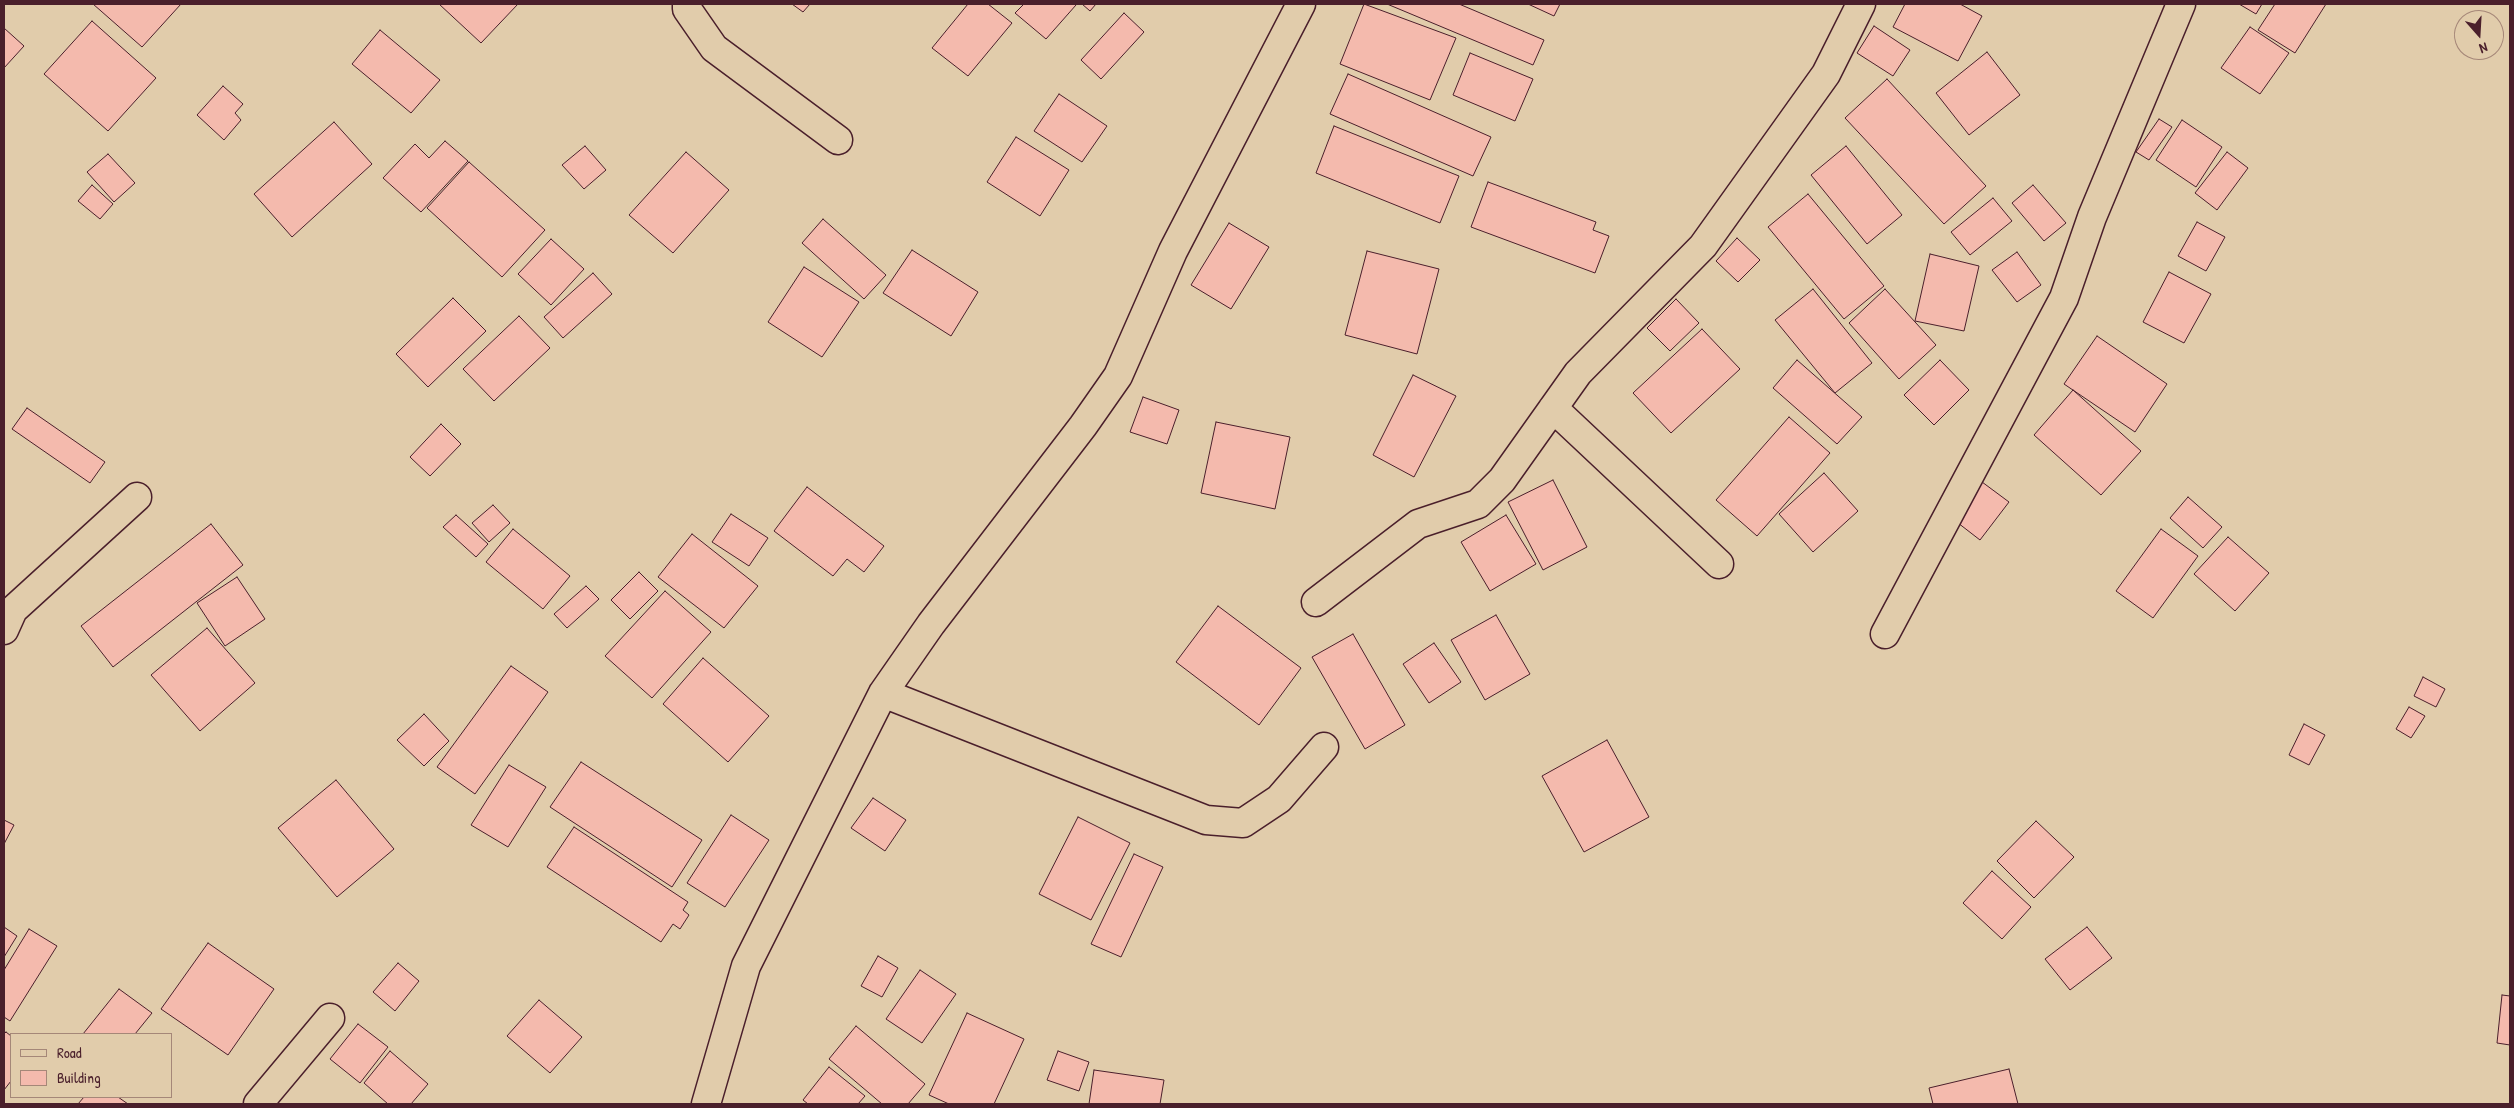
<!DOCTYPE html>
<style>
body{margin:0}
#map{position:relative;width:2514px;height:1108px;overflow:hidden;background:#e1ccab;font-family:"Patrick Hand",sans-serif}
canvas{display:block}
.frame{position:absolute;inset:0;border:5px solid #4a1f2b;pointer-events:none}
.legend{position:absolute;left:10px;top:1033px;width:162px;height:65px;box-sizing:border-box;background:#e1ccab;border:1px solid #a58778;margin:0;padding:6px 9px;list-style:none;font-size:15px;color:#4a1f2b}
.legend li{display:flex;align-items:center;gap:10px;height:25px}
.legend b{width:25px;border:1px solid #a58778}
.north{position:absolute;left:2454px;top:10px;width:50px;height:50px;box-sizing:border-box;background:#e1ccab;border:1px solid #a58778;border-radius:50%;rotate:161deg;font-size:14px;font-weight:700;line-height:20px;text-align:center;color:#4a1f2b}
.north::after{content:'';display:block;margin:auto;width:18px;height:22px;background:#4a1f2b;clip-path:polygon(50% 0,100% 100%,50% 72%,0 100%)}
</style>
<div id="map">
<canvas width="2514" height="1108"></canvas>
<div class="frame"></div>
<ul class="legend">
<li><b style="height:6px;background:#e1ccab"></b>Road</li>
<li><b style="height:14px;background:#f4baad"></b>Building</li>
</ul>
<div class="north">N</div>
</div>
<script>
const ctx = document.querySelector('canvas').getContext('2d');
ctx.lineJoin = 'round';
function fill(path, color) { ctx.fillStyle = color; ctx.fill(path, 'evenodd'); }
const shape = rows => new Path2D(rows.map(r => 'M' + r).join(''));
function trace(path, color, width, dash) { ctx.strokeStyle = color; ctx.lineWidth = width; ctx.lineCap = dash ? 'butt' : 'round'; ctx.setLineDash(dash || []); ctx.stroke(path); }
const building = shape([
 [93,4,181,4,142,47,93,4],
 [439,4,518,4,481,43,439,4],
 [792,4,810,4,803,12,792,4],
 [968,4,988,4,1012,23,968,76,932,48,968,4],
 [1024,4,1075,4,1076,5,1046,39,1015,13,1024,4],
 [1082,4,1096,4,1090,11,1082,4],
 [1364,4,1456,38,1430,100,1340,64,1364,4],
 [1387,4,1459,4,1544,40,1533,65,1387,4],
 [1528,4,1560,4,1554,16,1528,4],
 [1905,4,1960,4,1982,16,1958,61,1893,27,1905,4],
 [2239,4,2262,4,2256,14,2239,4],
 [2275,4,2326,4,2295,53,2258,30,2275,4],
 [1124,13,1144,32,1101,79,1081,60,1124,13],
 [92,21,156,78,108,131,44,74,92,21],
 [1874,26,1910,50,1893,76,1857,53,1874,26],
 [2250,27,2289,53,2260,94,2221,68,2250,27],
 [4,28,24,46,4,68,4,28],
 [380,30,440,80,411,113,352,64,380,30],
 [1987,52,2020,95,1969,135,1936,93,1987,52],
 [1470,53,1533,79,1515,121,1453,95,1470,53],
 [1348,74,1491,137,1473,176,1330,114,1348,74],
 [1887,79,1986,186,1944,224,1845,118,1887,79],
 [223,86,243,104,235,113,241,120,224,140,197,115,223,86],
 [1059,94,1107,126,1082,162,1034,131,1059,94],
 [2159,119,2172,127,2149,160,2136,152,2159,119],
 [2182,120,2222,147,2196,187,2156,160,2182,120],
 [334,122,372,164,292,237,254,194,334,122],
 [1334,126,1459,176,1440,223,1316,173,1334,126],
 [1016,137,1069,170,1040,216,987,182,1016,137],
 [445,141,468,161,421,212,383,178,415,144,429,158,445,141],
 [585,146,606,170,584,189,562,165,585,146],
 [1846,146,1902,215,1867,244,1811,175,1846,146],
 [686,152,729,190,673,253,629,215,686,152],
 [2227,152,2248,168,2217,210,2195,193,2227,152],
 [108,154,135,183,114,202,87,172,108,154],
 [469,162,545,230,502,277,427,208,469,162],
 [1488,182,1596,222,1593,230,1609,236,1595,273,1471,227,1488,182],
 [92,185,113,204,100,219,78,201,92,185],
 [2033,185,2066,223,2044,241,2012,203,2033,185],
 [1808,194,1884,286,1844,319,1768,227,1808,194],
 [1993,198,2012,221,1970,255,1951,232,1993,198],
 [823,219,886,275,864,299,802,243,823,219],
 [2197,222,2225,237,2206,271,2178,256,2197,222],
 [1229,223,1269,247,1231,309,1191,285,1229,223],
 [1737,238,1760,260,1738,282,1716,261,1737,238],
 [551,239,584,269,551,305,518,274,551,239],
 [912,250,978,292,951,336,883,293,912,250],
 [1367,251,1439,269,1417,354,1345,335,1367,251],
 [2017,252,2041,285,2017,302,1992,270,2017,252],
 [1930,254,1979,266,1964,331,1915,321,1930,254],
 [804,267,859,302,822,357,768,322,804,267],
 [2169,272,2211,294,2184,343,2143,322,2169,272],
 [593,273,612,294,563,338,544,317,593,273],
 [1813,289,1872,363,1835,393,1775,320,1813,289],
 [1885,289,1936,345,1899,379,1849,323,1885,289],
 [453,298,486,331,428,387,396,354,453,298],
 [1676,299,1699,323,1670,351,1647,328,1676,299],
 [519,316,550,348,494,401,463,369,519,316],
 [1702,329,1740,369,1671,433,1633,393,1702,329],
 [2097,336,2167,384,2135,432,2064,384,2097,336],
 [1797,360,1862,417,1837,444,1773,388,1797,360],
 [1940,360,1969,390,1934,425,1904,395,1940,360],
 [1413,375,1456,396,1414,477,1373,455,1413,375],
 [2073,390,2141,451,2101,495,2034,435,2073,390],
 [1143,397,1179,410,1167,444,1130,432,1143,397],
 [27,408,105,462,90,483,12,429,27,408],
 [1789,417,1830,453,1757,536,1716,500,1789,417],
 [1216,422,1290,437,1275,509,1201,493,1216,422],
 [441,424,461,444,430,476,410,457,441,424],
 [1824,473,1858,511,1813,552,1779,514,1824,473],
 [1978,479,2009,502,1980,540,1949,516,1978,479],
 [1553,480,1587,547,1543,570,1508,502,1553,480],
 [807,487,884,546,864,572,847,559,833,576,774,531,807,487],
 [2188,497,2222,527,2203,548,2170,518,2188,497],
 [493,505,510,523,489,542,472,523,493,505],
 [731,514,768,538,749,566,712,542,731,514],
 [456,515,488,544,476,557,443,527,456,515],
 [1506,515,1536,564,1490,591,1461,542,1506,515],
 [211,524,243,565,113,667,81,626,211,524],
 [513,529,570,576,543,609,486,562,513,529],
 [2161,529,2198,556,2153,618,2116,591,2161,529],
 [692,534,758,586,724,628,658,577,692,534],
 [2228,537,2269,573,2235,611,2194,574,2228,537],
 [639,572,658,591,630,619,611,600,639,572],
 [237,577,265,619,225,646,197,603,237,577],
 [586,586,599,599,567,628,554,614,586,586],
 [665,591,711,632,652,698,605,656,665,591],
 [1218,606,1301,668,1259,725,1176,662,1218,606],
 [1496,615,1530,674,1485,700,1451,640,1496,615],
 [207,628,255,683,200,731,151,675,207,628],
 [1353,634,1405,725,1365,749,1312,657,1353,634],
 [1434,643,1461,682,1429,703,1403,664,1434,643],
 [703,658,769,716,728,762,663,704,703,658],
 [511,666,548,692,475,794,437,767,511,666],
 [2423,677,2445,689,2436,707,2414,696,2423,677],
 [2409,707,2425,716,2411,738,2396,729,2409,707],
 [424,714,449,741,424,766,397,740,424,714],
 [2304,724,2325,735,2309,765,2289,755,2304,724],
 [1607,740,1649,817,1584,852,1542,776,1607,740],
 [581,762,702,840,672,887,550,807,581,762],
 [509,765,546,787,508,847,471,825,509,765],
 [336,780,394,849,337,897,278,828,336,780],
 [873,798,906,820,885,851,851,828,873,798],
 [731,815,769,840,725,907,687,883,731,815],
 [1078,817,1130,843,1091,920,1039,894,1078,817],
 [4,820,14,825,4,844,4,820],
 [2036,821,2074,857,2034,898,1997,861,2036,821],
 [574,827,688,902,683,910,689,915,680,929,673,924,661,942,547,867,574,827],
 [1134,854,1163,867,1121,957,1091,944,1134,854],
 [1992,871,2031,907,2002,939,1963,903,1992,871],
 [4,927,17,936,4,957,4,927],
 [2087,927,2112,958,2070,990,2045,959,2087,927],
 [29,929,57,946,10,1021,4,1017,4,970,29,929],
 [208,943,274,989,228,1055,161,1009,208,943],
 [878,956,898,968,882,997,861,986,878,956],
 [398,963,419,981,395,1011,373,992,398,963],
 [920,970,956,994,922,1043,886,1019,920,970],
 [119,989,152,1013,135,1034,83,1034,119,989],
 [2502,995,2510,996,2510,1045,2497,1043,2502,995],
 [539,1000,582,1037,550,1073,507,1036,539,1000],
 [967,1013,1024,1039,994,1104,949,1104,929,1095,967,1013],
 [358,1024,388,1047,360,1083,330,1059,358,1024],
 [856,1026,925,1084,908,1104,882,1104,829,1059,856,1026],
 [6,1032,11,1036,11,1081,4,1090,4,1034,6,1032],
 [390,1051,428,1084,411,1104,388,1104,364,1083,390,1051],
 [1058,1051,1089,1062,1079,1091,1047,1080,1058,1051],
 [829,1067,865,1096,858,1104,808,1104,803,1100,829,1067],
 [2009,1069,2018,1104,1933,1104,1929,1088,2009,1069],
 [1094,1070,1164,1080,1160,1104,1089,1104,1094,1070],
 [84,1097,118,1097,128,1104,78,1104,84,1097]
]);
fill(building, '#f4baad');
trace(building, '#4a1f2b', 1);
const minor = shape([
 [687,4,687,9,714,48,838,140],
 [1553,408,1719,564],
 [1316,602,1418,524,1478,504,1502,480,1578,373,1703,246,1826,74,1861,4],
 [4,630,13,610,137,497],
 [1885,634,2064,298,2092,217,2181,4],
 [883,693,1206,820,1243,823,1279,799,1324,747],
 [258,1104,330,1018],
 [706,1104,746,966,883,693,931,624,1083,426,1118,376,1173,251,1301,4]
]);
trace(minor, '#4a1f2b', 31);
trace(minor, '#e1ccab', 28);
</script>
